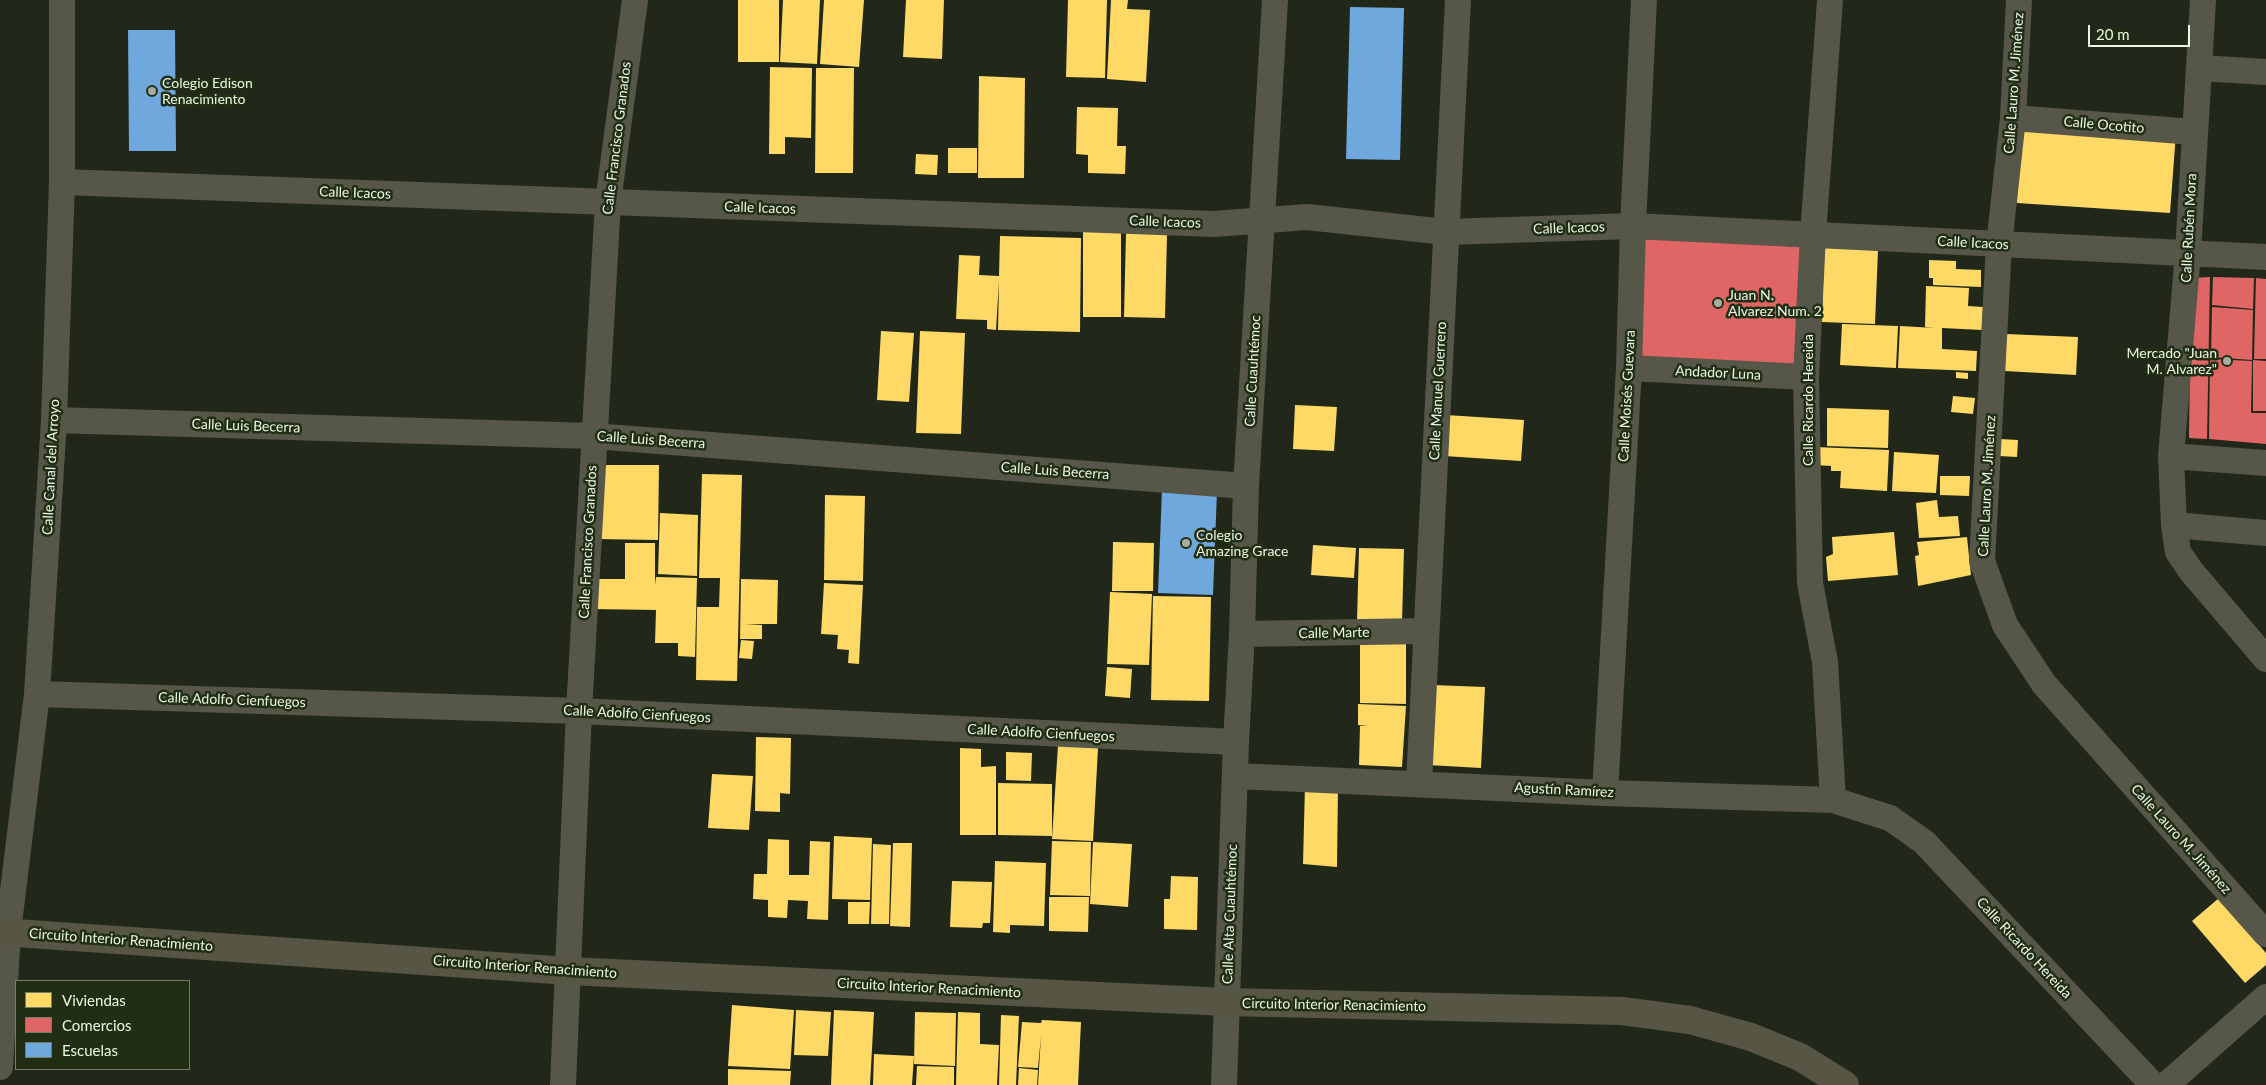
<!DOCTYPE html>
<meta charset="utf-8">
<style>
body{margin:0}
#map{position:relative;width:2266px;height:1085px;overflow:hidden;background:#21281a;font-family:Lato,sans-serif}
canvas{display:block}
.legend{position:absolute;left:15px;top:980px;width:175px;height:90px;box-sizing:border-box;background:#212e14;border:1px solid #727e68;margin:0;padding:6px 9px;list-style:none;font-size:15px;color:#ecf6e5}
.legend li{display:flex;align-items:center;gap:10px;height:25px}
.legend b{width:25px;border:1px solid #727e68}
.scale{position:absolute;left:2088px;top:25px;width:102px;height:22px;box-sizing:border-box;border:2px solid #ecf6e5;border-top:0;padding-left:6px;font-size:15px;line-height:18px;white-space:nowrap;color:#ecf6e5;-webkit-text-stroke:4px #212e14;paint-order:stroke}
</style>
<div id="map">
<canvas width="2266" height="1085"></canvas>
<ul class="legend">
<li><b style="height:14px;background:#ffd966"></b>Viviendas</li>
<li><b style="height:14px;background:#e06666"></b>Comercios</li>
<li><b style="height:14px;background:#6fa8dc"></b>Escuelas</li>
</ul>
<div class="scale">20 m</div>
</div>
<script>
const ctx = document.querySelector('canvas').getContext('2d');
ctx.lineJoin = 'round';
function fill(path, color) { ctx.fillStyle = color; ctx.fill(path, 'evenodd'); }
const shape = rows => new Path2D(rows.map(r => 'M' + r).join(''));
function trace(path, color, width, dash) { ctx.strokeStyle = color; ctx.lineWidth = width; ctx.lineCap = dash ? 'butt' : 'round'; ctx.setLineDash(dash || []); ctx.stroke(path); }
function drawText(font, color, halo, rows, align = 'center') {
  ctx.font = font + ' Lato,sans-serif'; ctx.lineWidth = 5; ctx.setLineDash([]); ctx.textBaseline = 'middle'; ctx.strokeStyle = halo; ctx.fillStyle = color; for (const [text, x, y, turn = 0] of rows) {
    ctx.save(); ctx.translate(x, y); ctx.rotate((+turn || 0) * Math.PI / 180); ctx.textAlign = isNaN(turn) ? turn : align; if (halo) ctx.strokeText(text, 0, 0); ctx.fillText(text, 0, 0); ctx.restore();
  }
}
fill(shape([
 [738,0,779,0,779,62,738,62],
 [783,0,820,0,817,64,780,62],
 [824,0,864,0,859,67,820,64],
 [906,0,944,0,942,59,903,57],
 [1068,0,1107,0,1105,78,1066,77],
 [1111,0,1128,0,1127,9,1150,10,1146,82,1107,79],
 [770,67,812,68,811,138,785,137,785,154,769,154],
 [816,68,854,68,853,173,815,173],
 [979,76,1025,78,1024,178,978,178],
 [1077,107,1118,108,1117,146,1126,146,1125,174,1088,173,1088,155,1076,154],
 [2019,123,2176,133,2170,213,2017,203],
 [948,148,977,148,977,173,948,173],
 [916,154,938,155,937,175,915,174],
 [1083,229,1121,229,1121,317,1083,317],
 [1126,233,1167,234,1165,318,1124,317],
 [1000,236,1081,238,1080,332,998,330,999,281,996,330,987,329,987,320,956,319,959,255,980,256,979,275,999,276],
 [1824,247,1878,250,1875,324,1822,322],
 [1929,260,1956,261,1956,269,1981,270,1981,287,1933,285,1933,278,1929,278],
 [1926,286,1969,288,1968,306,1983,307,1982,330,1942,328,1942,349,1977,351,1976,371,1898,368,1900,326,1935,328,1925,327],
 [1842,324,1898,326,1896,368,1840,365],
 [881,331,914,333,909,402,877,400],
 [920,331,965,333,961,434,916,433],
 [2006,334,2078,337,2076,375,2005,371],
 [1956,372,1968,373,1968,379,1956,378],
 [1953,396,1975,398,1973,414,1951,412],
 [1295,405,1337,407,1334,451,1293,449],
 [1827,408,1889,410,1888,448,1827,446],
 [1446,415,1524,420,1521,461,1444,456],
 [2000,439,2018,440,2017,457,1999,456],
 [1815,447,1889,450,1887,491,1840,488,1841,471,1831,471,1831,466,1815,465],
 [1894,452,1939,455,1936,493,1892,491],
 [596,465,659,465,658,540,595,539],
 [702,474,742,475,737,681,696,680,697,607,719,607,720,578,699,578],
 [1940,476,1970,476,1969,496,1940,495],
 [825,495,865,496,863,581,824,580],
 [1937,500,1939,517,1958,516,1960,536,1919,538,1916,503],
 [660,513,698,515,697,576,658,574],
 [1894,532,1898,575,1828,581,1826,557,1833,554,1832,537],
 [1967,537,1971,575,1918,586,1915,556,1919,555,1917,542],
 [1113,542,1154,543,1153,591,1112,591],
 [625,543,655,543,655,585,656,577,697,578,695,657,678,656,678,643,655,643,656,610,591,609,591,579,625,579],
 [1313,545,1356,548,1354,578,1311,575],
 [1359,548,1404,549,1402,622,1357,621],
 [741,579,778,580,777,624,745,624,762,625,762,639,740,639],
 [824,583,863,585,859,664,848,663,849,650,837,649,838,635,821,634],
 [1110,592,1152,594,1149,665,1107,664],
 [1153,596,1211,597,1209,701,1151,700],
 [741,640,754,641,752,659,739,658],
 [1360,642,1406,643,1406,704,1360,703],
 [1107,667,1132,669,1130,698,1105,696],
 [1432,685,1485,687,1481,768,1428,765],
 [1358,704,1406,706,1402,767,1359,765,1360,726,1368,726,1358,725],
 [756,737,791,738,790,794,780,793,780,812,755,811],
 [1058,745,1098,748,1093,841,1052,839],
 [960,748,981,749,981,767,996,766,996,835,960,835],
 [1006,752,1032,753,1031,781,1006,780],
 [712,774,753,776,749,830,708,828],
 [998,783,1052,784,1052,836,998,835],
 [1305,785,1338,788,1337,867,1303,864],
 [834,836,872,838,870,900,832,899],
 [768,839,789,840,789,875,809,875,810,841,830,842,828,920,807,919,808,901,788,900,787,918,768,917,768,900,753,899,754,874,767,874],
 [1052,841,1091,842,1090,896,1050,895],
 [1093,842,1132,844,1128,907,1090,904],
 [893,843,912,843,910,927,890,926],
 [873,844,891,845,889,924,871,924],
 [995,861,1046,863,1044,926,1010,925,1010,933,993,932],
 [1171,876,1198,877,1197,930,1164,929,1164,899,1170,899],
 [952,881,992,882,990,923,983,923,982,928,950,927],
 [1049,897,1089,897,1088,932,1049,931],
 [2219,898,2266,953,2266,965,2245,983,2192,921],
 [848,902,870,902,869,924,848,924],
 [732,1005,794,1010,790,1069,728,1066],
 [796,1010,831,1012,828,1056,794,1055],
 [834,1010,874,1012,870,1085,831,1085],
 [915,1012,956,1013,955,1066,914,1064],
 [958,1012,980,1013,980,1044,999,1045,997,1085,956,1085],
 [1001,1015,1019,1016,1016,1085,999,1085],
 [1042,1020,1081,1022,1078,1085,1038,1085,1041,1036,1038,1068,1018,1067,1022,1022,1041,1023],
 [874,1054,914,1056,912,1085,873,1085],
 [917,1066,954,1067,954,1085,916,1085],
 [1019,1068,1038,1070,1037,1085,1018,1085],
 [728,1069,791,1071,790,1085,728,1085]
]), '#ffd966');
fill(shape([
 [1638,237,1801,247,1798,370,1634,359],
 [2210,277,2207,439,2189,438,2191,278],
 [2213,277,2254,278,2253,309,2212,305],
 [2256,278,2266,279,2266,359,2254,359],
 [2212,307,2253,310,2252,360,2211,357],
 [2210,359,2252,361,2251,413,2266,413,2266,444,2209,439],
 [2253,360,2266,361,2266,411,2253,411]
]), '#e06666');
fill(shape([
 [1350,7,1404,8,1400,160,1346,159],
 [128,30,175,30,176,151,129,151],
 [1162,489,1217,491,1213,595,1158,593]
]), '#6fa8dc');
trace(shape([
 [1830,0,1813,235,1806,377,1810,583,1825,662,1833,800],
 [2019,0,2013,118,1999,245,1982,561,2005,625,2044,684,2266,934],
 [2203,0,2188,252,2171,456,2174,525,2178,552,2191,571,2266,659],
 [2200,68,2266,72],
 [2013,118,2194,132],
 [62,182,1214,224,1307,217,1446,232,1633,226,2266,257],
 [1629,368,1806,377],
 [54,420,593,436,1246,486],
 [2171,456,2266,463],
 [2174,525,2266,533],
 [1242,634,1425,631],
 [37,694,579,711,1236,742],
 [1236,776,1605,793,1833,800,1890,818,1924,842,2153,1085],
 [1419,783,1458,0],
 [1605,793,1629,368,1633,226,1644,0],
 [0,1067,8,932,37,694,54,420,62,182,62,0],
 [563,1085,579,711,608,202,635,0],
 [1224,1085,1236,742,1242,634,1246,486,1275,0],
 [2166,1085,2266,997]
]), '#565649', 26);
trace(shape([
 [0,932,569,971,1227,1002,1622,1011,1690,1020,1751,1037,1800,1057,1845,1085]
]), '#575645', 28);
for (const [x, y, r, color] of [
 [152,91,5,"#a5ae9e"],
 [1718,303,5,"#a5ae9e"],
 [2227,361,5,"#a5ae9e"],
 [1186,543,5,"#a5ae9e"]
]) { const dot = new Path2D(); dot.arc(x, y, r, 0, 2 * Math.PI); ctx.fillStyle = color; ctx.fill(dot); trace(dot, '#212e14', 2); }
drawText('14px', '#ecf6e5', '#212e14', [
 ["Colegio Edison",162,83],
 ["Renacimiento",162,99],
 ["Juan N.",1728,295],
 ["Alvarez Num. 2",1728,311],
 ["Mercado \"Juan",2217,353,"right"],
 ["M. Alvarez\"",2217,369,"right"],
 ["Colegio",1196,535],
 ["Amazing Grace",1196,551]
], 'left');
drawText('14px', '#ecf6e5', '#212e14', [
 ["Calle Lauro M. Jiménez",2014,83,-86],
 ["Calle Ocotito",2104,125,5],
 ["Calle Francisco Granados",617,138,-83],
 ["Calle Icacos",355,193,2],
 ["Calle Icacos",760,208,2],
 ["Calle Icacos",1165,222,2],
 ["Calle Icacos",1569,228,-2],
 ["Calle Rubén Mora",2189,228,-87],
 ["Calle Icacos",1973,243,3],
 ["Calle Cuauhtémoc",1253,371,-87],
 ["Andador Luna",1718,373,3],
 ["Calle Manuel Guerrero",1438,391,-87],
 ["Calle Moisés Guevara",1627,396,-87],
 ["Calle Ricardo Hereida",1808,400,-90],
 ["Calle Luis Becerra",246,426,2],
 ["Calle Luis Becerra",651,440,4],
 ["Calle Canal del Arroyo",51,467,-87],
 ["Calle Luis Becerra",1055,471,4],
 ["Calle Lauro M. Jiménez",1987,486,-87],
 ["Calle Francisco Granados",588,542,-87],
 ["Calle Marte",1334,633,-1],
 ["Calle Adolfo Cienfuegos",232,700,2],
 ["Calle Adolfo Cienfuegos",637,714,3],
 ["Calle Adolfo Cienfuegos",1041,733,3],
 ["Agustín Ramírez",1564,790,3],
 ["Calle Lauro M. Jiménez",2181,839,48],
 ["Calle Alta Cuauhtémoc",1230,914,-88],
 ["Circuito Interior Renacimiento",121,940,4],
 ["Calle Ricardo Hereida",2024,948,47],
 ["Circuito Interior Renacimiento",525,967,4],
 ["Circuito Interior Renacimiento",929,988,3],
 ["Circuito Interior Renacimiento",1334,1005,1]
]);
</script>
